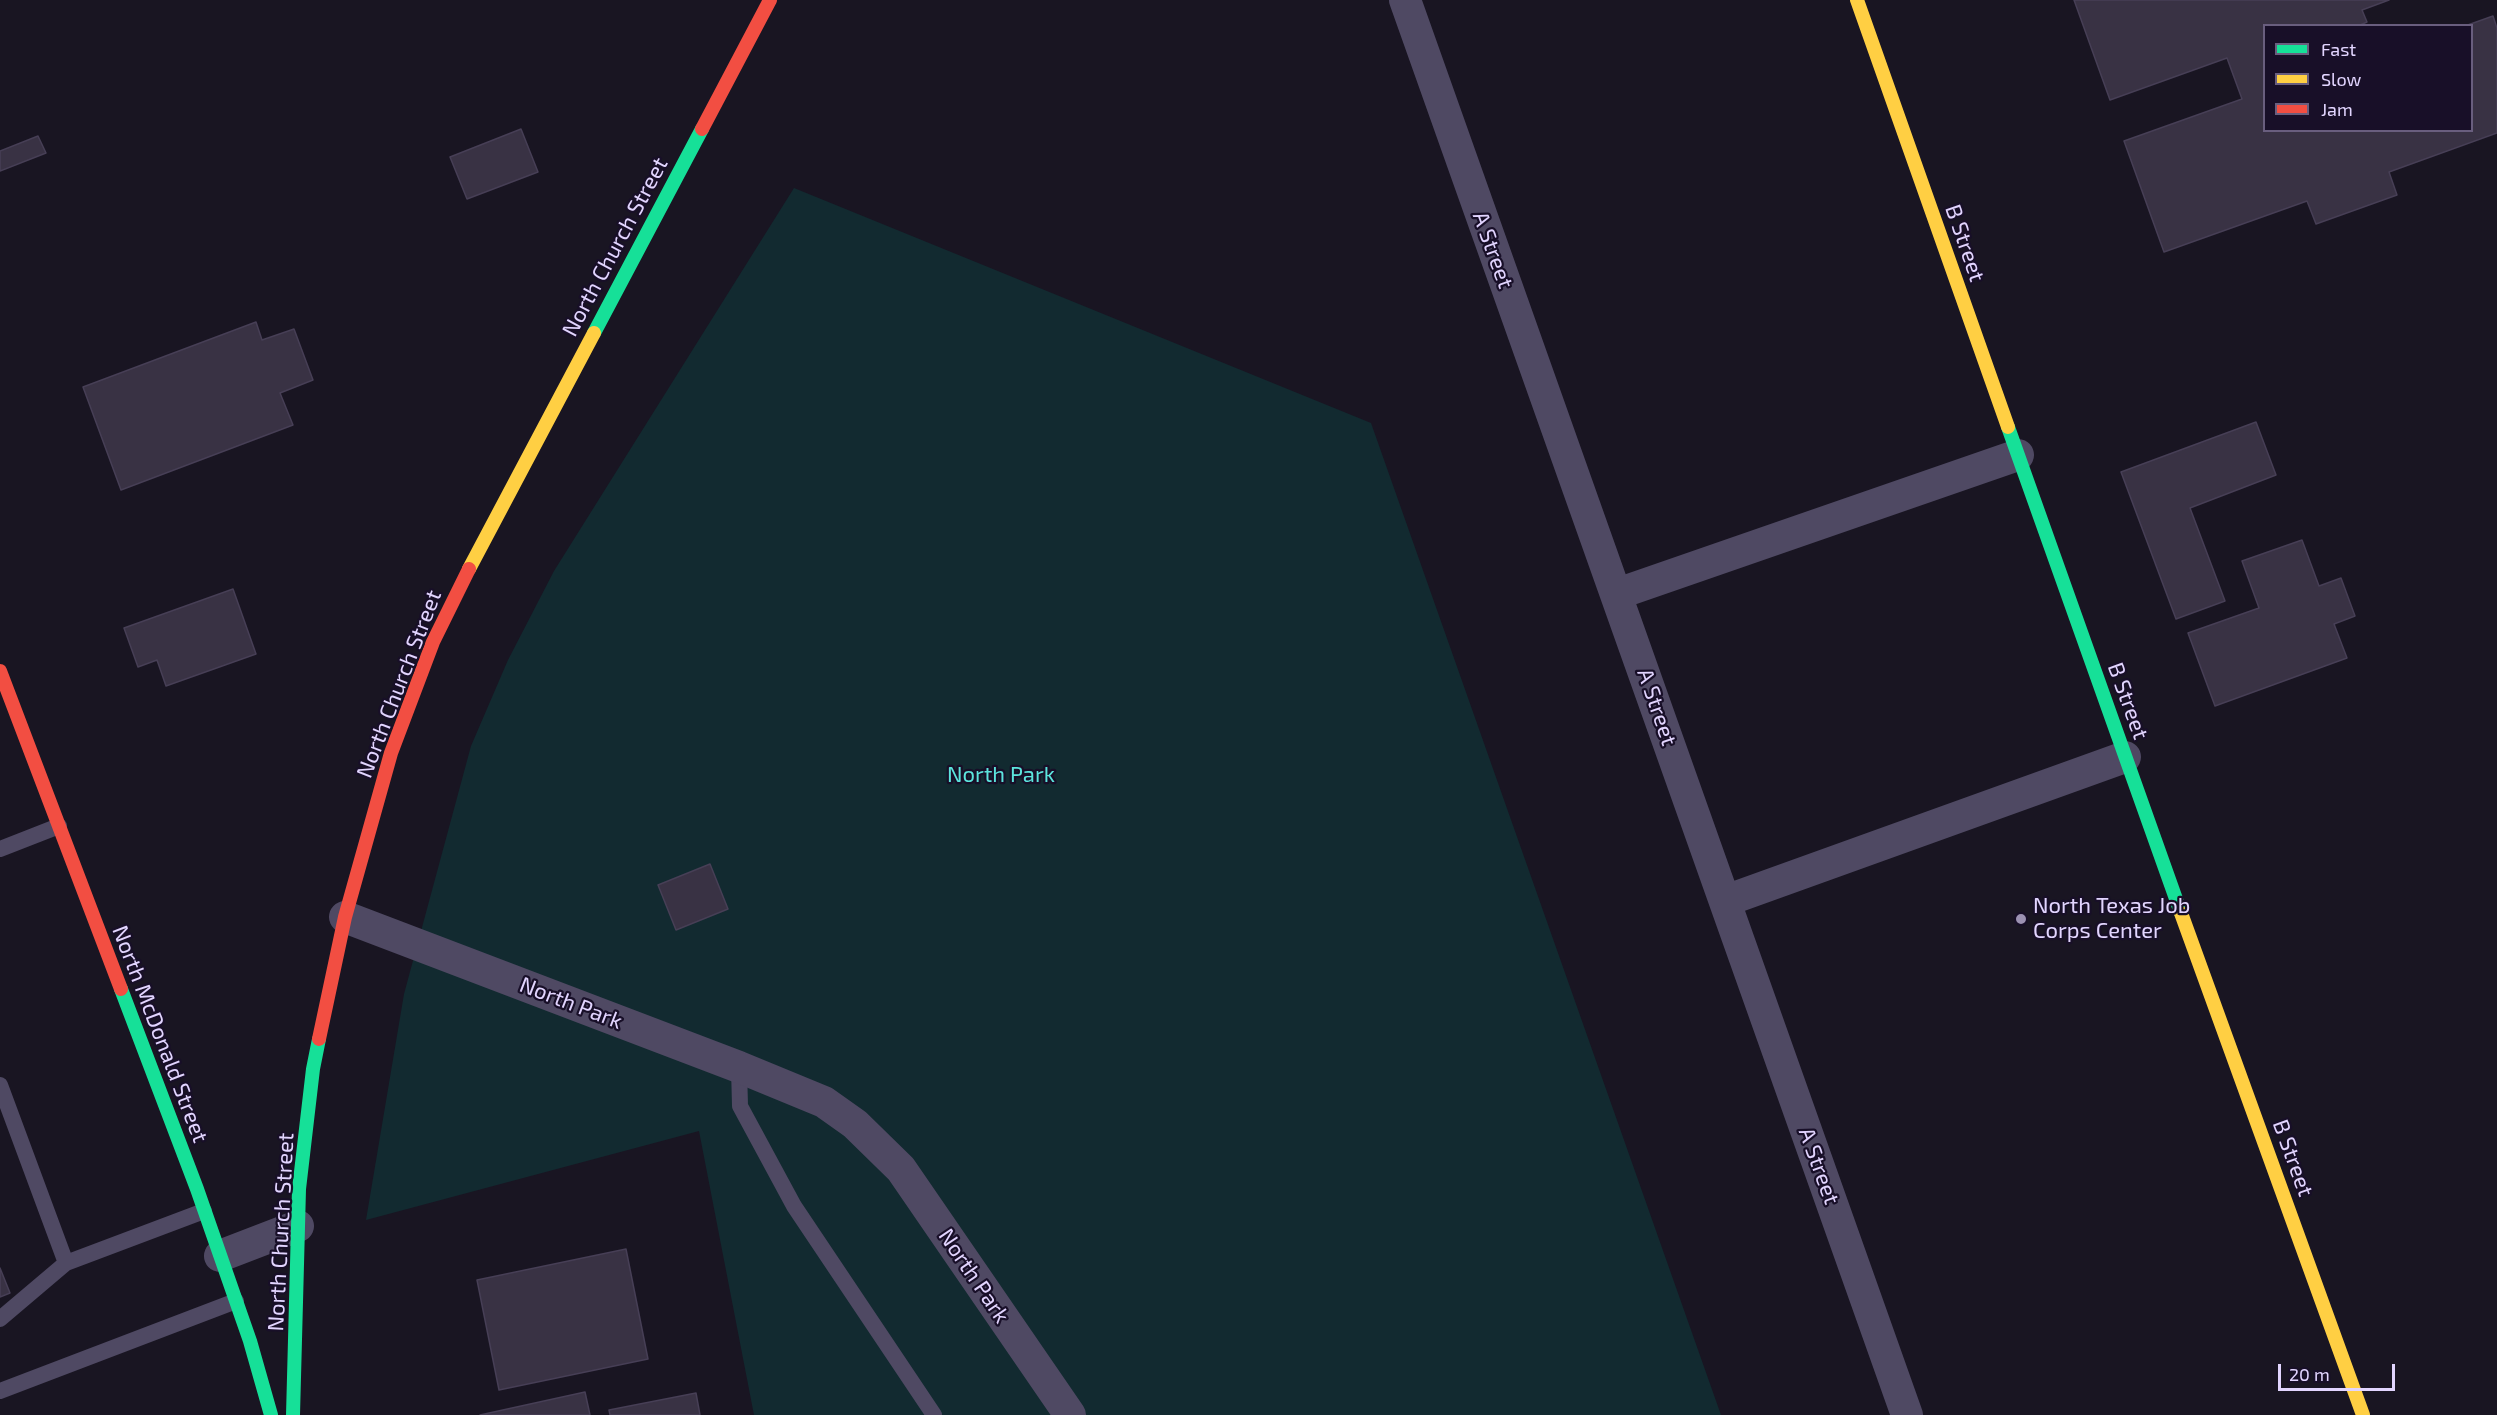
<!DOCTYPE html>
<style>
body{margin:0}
#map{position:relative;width:2497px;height:1415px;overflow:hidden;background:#191522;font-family:"Exo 2",sans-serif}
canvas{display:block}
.legend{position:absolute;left:2263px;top:24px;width:210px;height:108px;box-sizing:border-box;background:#180f28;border:2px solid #695e7e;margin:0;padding:8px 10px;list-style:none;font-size:18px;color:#e2d5ff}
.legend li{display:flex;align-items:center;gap:12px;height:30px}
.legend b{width:30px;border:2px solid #695e7e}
.scale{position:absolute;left:2278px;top:1364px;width:117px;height:27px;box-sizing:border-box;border:3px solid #e2d5ff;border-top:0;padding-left:8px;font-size:18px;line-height:21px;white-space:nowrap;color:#e2d5ff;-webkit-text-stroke:4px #180f28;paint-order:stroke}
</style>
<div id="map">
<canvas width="2497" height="1415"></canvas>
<ul class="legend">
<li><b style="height:8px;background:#16e098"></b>Fast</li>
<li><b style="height:8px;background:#ffcf43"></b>Slow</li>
<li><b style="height:8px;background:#f24e42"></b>Jam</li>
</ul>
<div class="scale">20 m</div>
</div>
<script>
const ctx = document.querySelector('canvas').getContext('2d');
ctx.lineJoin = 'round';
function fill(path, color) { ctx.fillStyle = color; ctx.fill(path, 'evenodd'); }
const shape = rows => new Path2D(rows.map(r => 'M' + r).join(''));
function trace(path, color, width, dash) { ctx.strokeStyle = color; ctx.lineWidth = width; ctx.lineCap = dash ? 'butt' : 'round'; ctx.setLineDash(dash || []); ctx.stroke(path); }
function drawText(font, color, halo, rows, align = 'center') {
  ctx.font = font + ' "Exo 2",sans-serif'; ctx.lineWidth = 4.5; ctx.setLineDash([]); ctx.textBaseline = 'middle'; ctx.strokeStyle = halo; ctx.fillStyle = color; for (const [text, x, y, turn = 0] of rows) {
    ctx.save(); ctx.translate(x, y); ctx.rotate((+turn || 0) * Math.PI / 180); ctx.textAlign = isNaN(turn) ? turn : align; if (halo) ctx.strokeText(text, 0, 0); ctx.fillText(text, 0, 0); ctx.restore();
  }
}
fill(shape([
 [794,188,1371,423,1721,1415,754,1415,699,1131,366,1220,404,994,471,746,508,660,554,571]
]), '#122a30');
const building = shape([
 [2074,0,2389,0,2362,10,2367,22,2358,26,2264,26,2264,130,2472,130,2472,26,2465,26,2493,16,2497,28,2497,133,2389,172,2397,195,2316,224,2307,201,2164,252,2124,141,2242,99,2227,58,2110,100,2074,0],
 [521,129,538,172,467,199,450,157,521,129],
 [38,136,46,153,0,171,0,151,38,136],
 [256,322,262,340,294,329,313,380,280,393,293,425,121,490,83,387,256,322],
 [2256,422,2276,475,2190,508,2225,601,2176,619,2121,472,2256,422],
 [2302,540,2319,586,2341,578,2355,616,2334,624,2347,658,2215,706,2188,633,2259,608,2242,561,2302,540],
 [233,589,256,654,166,686,157,660,138,667,124,628,233,589],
 [710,864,728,909,676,930,658,885,710,864],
 [626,1249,648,1359,499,1390,477,1280,626,1249],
 [0,1268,10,1293,0,1297,0,1268],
 [585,1392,590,1415,480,1415,585,1392],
 [696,1393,700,1415,610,1415,609,1410,696,1393]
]);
fill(building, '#393244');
trace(building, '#473f56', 1.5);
trace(shape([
 [0,849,59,826],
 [739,1067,740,1106,794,1206,934,1415],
 [0,1085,66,1263,204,1211],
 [0,1319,66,1263],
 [0,1391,236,1301]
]), '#4f4963', 16);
trace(shape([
 [1405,0,1907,1415],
 [1617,594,2018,455],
 [1725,901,2125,757],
 [345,917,739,1067,824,1102,855,1124,901,1169,1070,1415],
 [220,1256,298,1226]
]), '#4f4963', 32);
trace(shape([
 [594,333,702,129],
 [2008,427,2181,913],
 [121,989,197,1189,250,1341,271,1415],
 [293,1415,299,1189,313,1069,319,1039]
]), '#16e098', 14);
trace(shape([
 [1857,0,2008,427],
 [469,569,594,333],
 [2181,913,2363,1415]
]), '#ffcf43', 14);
trace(shape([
 [702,129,770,0],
 [0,671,121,989],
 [319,1039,345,917,391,753,433,642,469,569]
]), '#f24e42', 14);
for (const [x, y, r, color] of [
 [2021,919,6,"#9c92b2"]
]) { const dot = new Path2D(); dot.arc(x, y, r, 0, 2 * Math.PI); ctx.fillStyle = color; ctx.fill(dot); trace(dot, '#180f28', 2); }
drawText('22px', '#e2d5ff', '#180f28', [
 ["B Street",1965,243,71],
 ["North Church Street",615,247,-62],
 ["A Street",1493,250,70],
 ["North Church Street",399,684,-69],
 ["B Street",2128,701,70],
 ["A Street",1657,707,71],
 ["North Park",571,1003,21],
 ["North McDonald Street",160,1034,69],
 ["B Street",2293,1158,70],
 ["A Street",1819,1166,70],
 ["North Church Street",281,1232,-87],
 ["North Park",974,1276,56]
]);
drawText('22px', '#5ce4dd', '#180f28', [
 ["North Park",1001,775]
]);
drawText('22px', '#e2d5ff', '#180f28', [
 ["North Texas Job",2033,906],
 ["Corps Center",2033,931]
], 'left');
</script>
